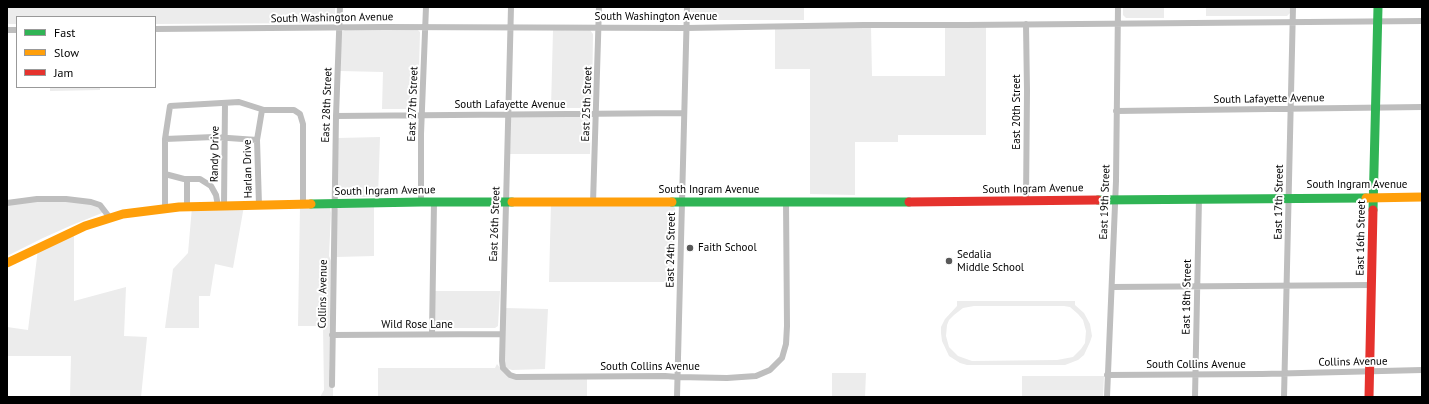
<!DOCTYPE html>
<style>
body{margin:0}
#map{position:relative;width:1429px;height:404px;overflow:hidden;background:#fff;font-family:"PT Sans",sans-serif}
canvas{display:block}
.frame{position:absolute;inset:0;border:8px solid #000;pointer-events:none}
.legend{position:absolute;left:16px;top:16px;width:140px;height:72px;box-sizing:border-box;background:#fff;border:1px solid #999;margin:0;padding:5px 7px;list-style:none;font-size:12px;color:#000}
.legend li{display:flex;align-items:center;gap:8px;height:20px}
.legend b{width:20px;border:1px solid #999}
</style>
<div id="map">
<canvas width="1429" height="404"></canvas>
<div class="frame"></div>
<ul class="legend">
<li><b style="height:5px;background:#30b455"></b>Fast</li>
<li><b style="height:5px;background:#ff9f0a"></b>Slow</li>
<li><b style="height:5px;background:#e5322d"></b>Jam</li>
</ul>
</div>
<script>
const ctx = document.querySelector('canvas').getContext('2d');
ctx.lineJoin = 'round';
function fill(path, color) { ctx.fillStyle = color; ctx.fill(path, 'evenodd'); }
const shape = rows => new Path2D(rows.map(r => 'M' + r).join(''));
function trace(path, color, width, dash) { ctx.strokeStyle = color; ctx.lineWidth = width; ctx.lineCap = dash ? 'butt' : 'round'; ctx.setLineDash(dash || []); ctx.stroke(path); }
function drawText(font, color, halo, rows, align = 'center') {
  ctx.font = font + ' "PT Sans",sans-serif'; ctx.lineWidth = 4; ctx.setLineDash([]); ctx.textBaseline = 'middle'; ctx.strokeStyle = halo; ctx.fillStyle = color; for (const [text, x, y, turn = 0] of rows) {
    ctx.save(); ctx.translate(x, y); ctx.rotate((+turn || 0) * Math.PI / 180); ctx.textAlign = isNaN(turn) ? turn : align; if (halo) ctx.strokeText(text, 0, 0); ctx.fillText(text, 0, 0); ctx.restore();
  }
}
fill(shape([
 [7,7,335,7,335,19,332,23,155,24,155,17,17,17,17,24,9,24,7,23],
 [689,7,804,7,804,20,697,20,694,18],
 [1123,7,1164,7,1164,18,1126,18,1123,15],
 [1206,7,1290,7,1290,13,1287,16,1206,16],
 [945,25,986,25,986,135,898,135,898,142,855,142,855,195,810,194,810,69,775,69,775,27,871,26,872,76,945,76],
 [417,29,420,32,418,106,415,109,382,109,383,72,340,71,341,32,345,30],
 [553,30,590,30,593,34,592,105,589,108,551,108],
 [50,87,100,87,100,90,50,91],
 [511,115,591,115,590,154,510,154],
 [380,137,378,197,343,197,339,195,337,191,338,138],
 [22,201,91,202,102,208,102,213,72,225,43,238,7,256,7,204],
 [551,203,671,204,675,208,676,214,674,282,549,282],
 [341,205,374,205,374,256,336,257,337,209],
 [244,206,233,268,215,264,210,296,199,296,199,328,165,328,173,269,188,253,192,207],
 [300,206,330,207,331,213,329,256,331,261,329,369,333,376,333,397,320,397,324,390,323,326,298,326],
 [74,231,74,301,126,287,124,336,147,337,141,397,70,397,71,356,7,356,7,327,28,330,38,249],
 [435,291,500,291,498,326,495,328,436,328,434,325],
 [957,301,1075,301,1075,305,1084,313,1090,324,1092,336,1090,342,1084,355,1078,360,1065,365,967,365,960,363,949,356,942,341,941,333,941,327,945,319,957,306],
 [1064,306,1070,307,1078,314,1083,320,1086,331,1085,343,1081,349,1073,357,1057,360,972,361,958,356,949,347,946,336,947,325,949,320,954,315,963,308,974,306],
 [504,308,548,309,545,369,512,370,506,368,502,361],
 [497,364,504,373,514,376,587,375,587,397,378,397,378,368,495,368],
 [832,373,866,373,865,397,832,397],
 [1022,376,1104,376,1103,397,1022,397]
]), '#ececec');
trace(shape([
 [511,7,502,361,503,368,510,375,516,377,665,376,678,377,727,378,756,376,770,370,782,358,786,344,787,326,786,201],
 [1026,24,1027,91,1026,201],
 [155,29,384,27,686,28,864,25,966,25,1422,21],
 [7,30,17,30],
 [1116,111,1422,107],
 [336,116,684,113],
 [165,139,214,137,257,140],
 [165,174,184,179,200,179,211,186,216,195,218,206],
 [187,179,187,207],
 [421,202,421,134,426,7],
 [7,203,37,199,66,199,91,202,100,205,110,218],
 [593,203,599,7],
 [259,205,257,140,262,110],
 [224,206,225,103],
 [165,208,165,139,170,106,239,102,264,110,294,110,300,114,303,124,303,204],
 [1112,287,1372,285],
 [432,334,434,202],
 [332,335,502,334],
 [1107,375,1262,374,1422,370],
 [332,385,336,116,340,7],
 [677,397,687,7],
 [1107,397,1116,181,1118,7],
 [1195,397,1199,198],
 [1284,397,1293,7]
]), '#bebebe', 6);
trace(shape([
 [1098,200,1366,198],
 [672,202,909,202],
 [311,204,421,202,512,202],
 [1373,210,1378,7]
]), '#30b455', 9);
trace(shape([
 [1366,198,1422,197],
 [512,202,672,202],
 [7,263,85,226,123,214,179,207,311,204]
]), '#ff9f0a', 9);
trace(shape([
 [909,202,1098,200],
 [1369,397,1373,210]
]), '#e5322d', 9);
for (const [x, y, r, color] of [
 [690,248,4,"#595959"],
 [949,261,4,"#595959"]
]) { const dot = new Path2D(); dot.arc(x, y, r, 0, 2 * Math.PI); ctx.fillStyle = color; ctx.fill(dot); trace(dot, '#fff', 1.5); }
drawText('11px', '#000', '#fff', [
 ["South Washington Avenue",656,17],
 ["South Washington Avenue",332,18,-1],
 ["South Lafayette Avenue",1269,99,-1],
 ["East 27th Street",413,104,-88],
 ["East 25th Street",587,104,-88],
 ["East 28th Street",327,105,-88],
 ["South Lafayette Avenue",510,105],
 ["East 20th Street",1017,112,-90],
 ["Randy Drive",215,154,-89],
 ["Harlan Drive",248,169,-91],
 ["South Ingram Avenue",1357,185],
 ["South Ingram Avenue",1033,189,-1],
 ["South Ingram Avenue",709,190],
 ["South Ingram Avenue",385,191,-1],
 ["East 19th Street",1105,202,-88],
 ["East 17th Street",1279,202,-89],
 ["East 26th Street",495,224,-88],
 ["East 16th Street",1361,238,-89],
 ["East 24th Street",671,250,-89],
 ["Collins Avenue",323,294,-89],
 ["East 18th Street",1187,297,-89],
 ["Wild Rose Lane",417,325],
 ["Collins Avenue",1353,362,-1],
 ["South Collins Avenue",1196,365],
 ["South Collins Avenue",650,367]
]);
drawText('11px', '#000', '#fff', [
 ["Faith School",698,248],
 ["Sedalia",957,255],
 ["Middle School",957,268]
], 'left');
</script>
